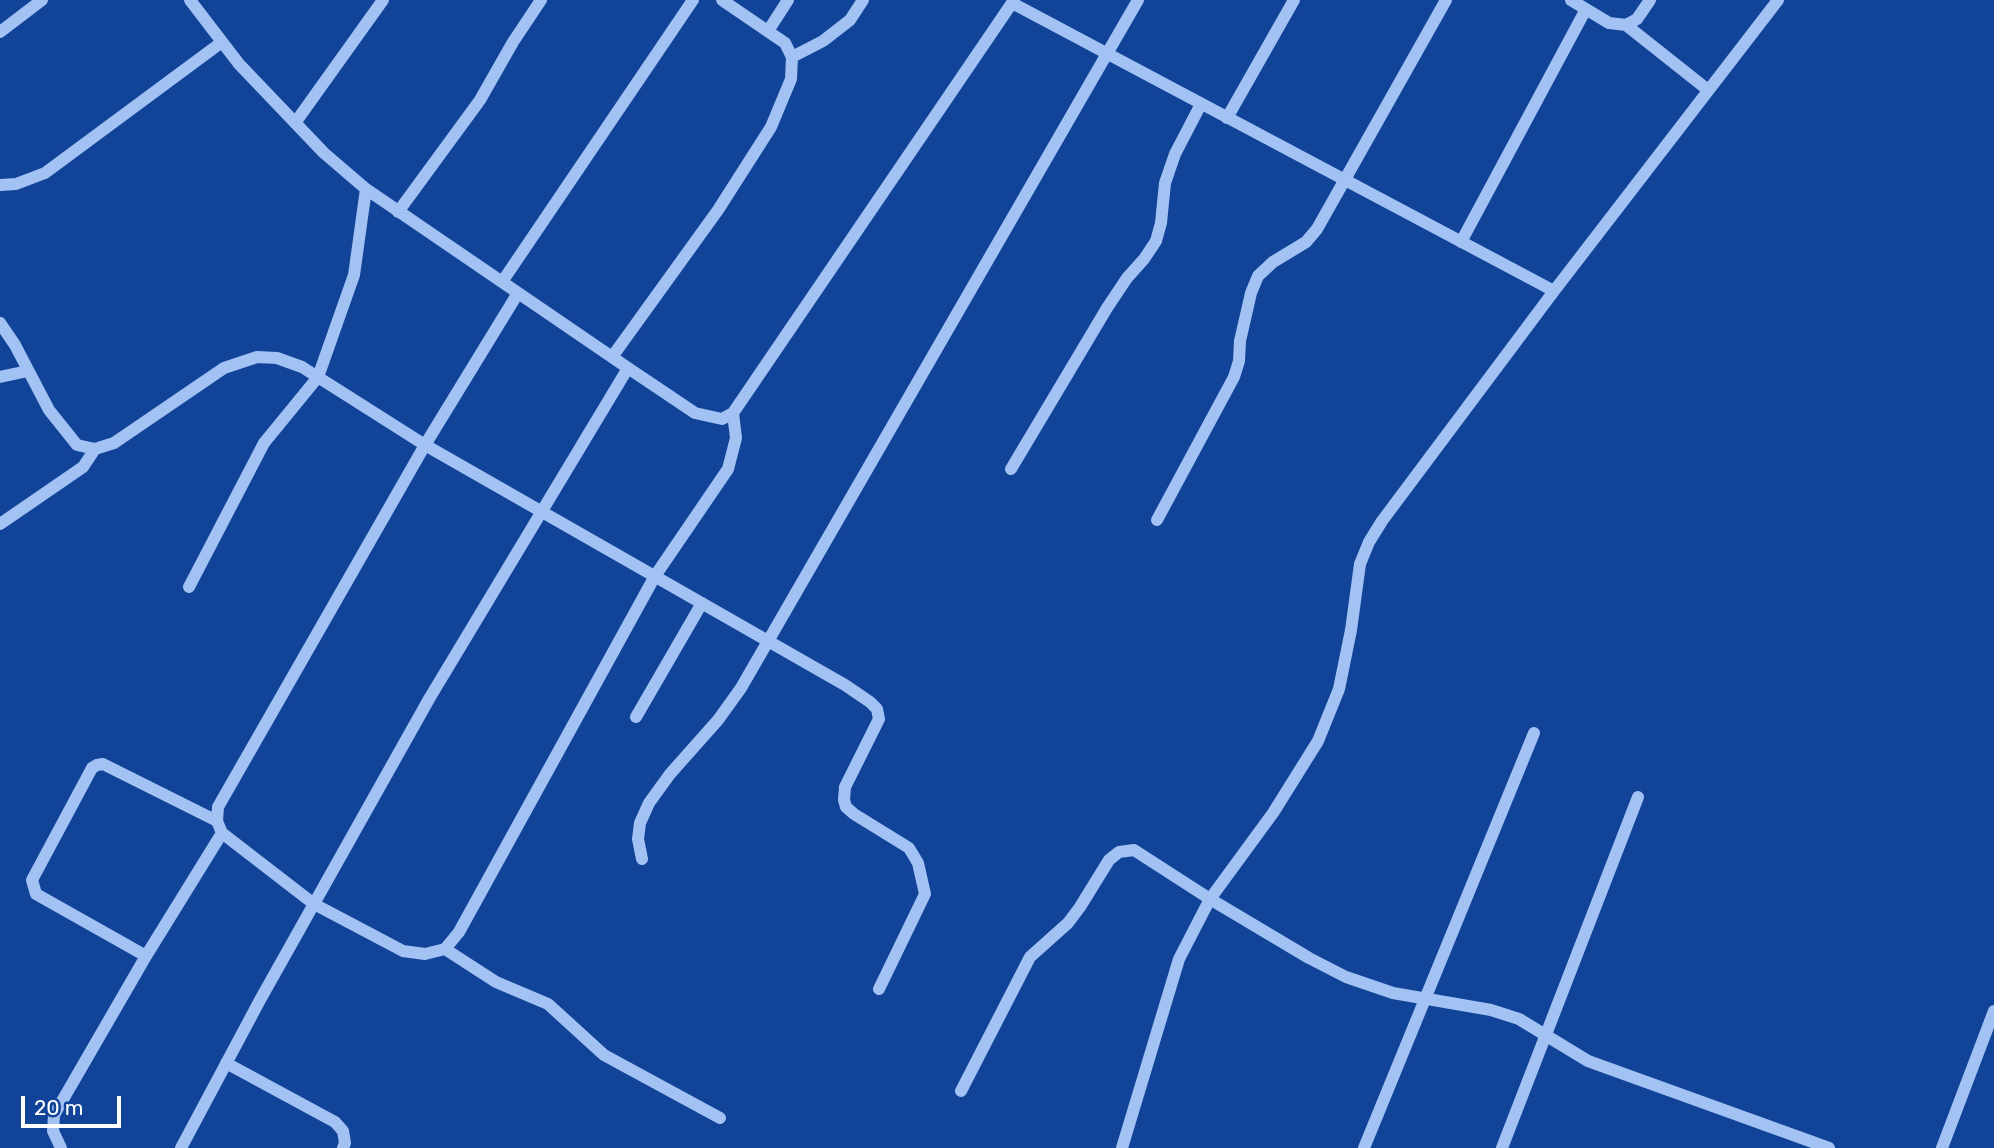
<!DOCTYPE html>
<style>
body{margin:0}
#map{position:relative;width:1994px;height:1148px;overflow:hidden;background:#114398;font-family:Rubik,sans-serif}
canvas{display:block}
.scale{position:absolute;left:21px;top:1096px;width:100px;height:32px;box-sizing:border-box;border:4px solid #fff;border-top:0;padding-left:9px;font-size:21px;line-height:24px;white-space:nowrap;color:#fff;-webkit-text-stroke:5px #114398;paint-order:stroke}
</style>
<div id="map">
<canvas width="1994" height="1148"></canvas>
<div class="scale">20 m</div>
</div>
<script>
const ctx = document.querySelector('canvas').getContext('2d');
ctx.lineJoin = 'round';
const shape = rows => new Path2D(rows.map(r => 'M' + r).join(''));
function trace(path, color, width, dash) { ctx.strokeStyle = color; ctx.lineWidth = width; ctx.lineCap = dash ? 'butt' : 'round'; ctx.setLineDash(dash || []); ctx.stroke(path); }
trace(shape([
 [190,0,239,64,324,153,366,189,628,368],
 [1571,0,1609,23,1626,25,1637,19,1650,0],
 [1012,3,1554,291],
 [1626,25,1708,90],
 [768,31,788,0],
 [0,32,42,0],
 [792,57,823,41,850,20,863,0],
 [1227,118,1294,0],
 [295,123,383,0],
 [0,185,16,184,45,173,222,42],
 [398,212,480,100,513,42,541,0],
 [1461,242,1586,9],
 [502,282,693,0],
 [518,293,425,445,218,807,217,821,222,833,314,904,403,951,425,954,445,949,459,932,655,576,728,469,736,438,733,413],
 [0,323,15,345,49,410,77,445,95,449,114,443,224,368,257,357,277,358,302,367,425,445,845,685,870,702,877,709,879,719,845,787,844,800,846,807,854,814,909,848,918,863,925,894,879,989],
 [612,357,718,210,771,127,791,79,792,57,785,43,722,0],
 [0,377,28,371],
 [1011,469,1107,308,1127,278,1144,259,1156,241,1161,223,1165,183,1175,154,1201,104],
 [1157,520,1234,377,1239,361,1240,341,1251,293,1258,276,1273,262,1306,242,1317,229,1446,0],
 [0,524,83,467,95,449],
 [189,587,264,443,318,377,354,275,366,189],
 [636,717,702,603],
 [642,859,638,839,640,823,649,803,670,774,718,720,741,688,1138,0],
 [445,949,496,982,548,1004,604,1055,720,1118],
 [146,956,36,894,32,880,92,768,97,765,103,764,217,821],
 [226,1063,335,1122,343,1131,345,1143,343,1148],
 [961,1091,1030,957,1068,923,1080,907,1109,860,1119,852,1134,850,1210,899,1309,958,1346,977,1393,993,1491,1010,1519,1019,1588,1061,1829,1148],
 [61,1148,53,1131,54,1115,146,956,222,833],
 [181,1148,260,1000,429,699,628,368,695,413,722,419,733,413,1014,0],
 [1122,1148,1179,959,1210,899,1273,813,1318,741,1339,689,1351,630,1360,564,1369,542,1382,521,1554,291,1778,0],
 [1364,1148,1534,733],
 [1502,1148,1638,797],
 [1942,1148,1994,1011]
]), '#a2c2f4', 12);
</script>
